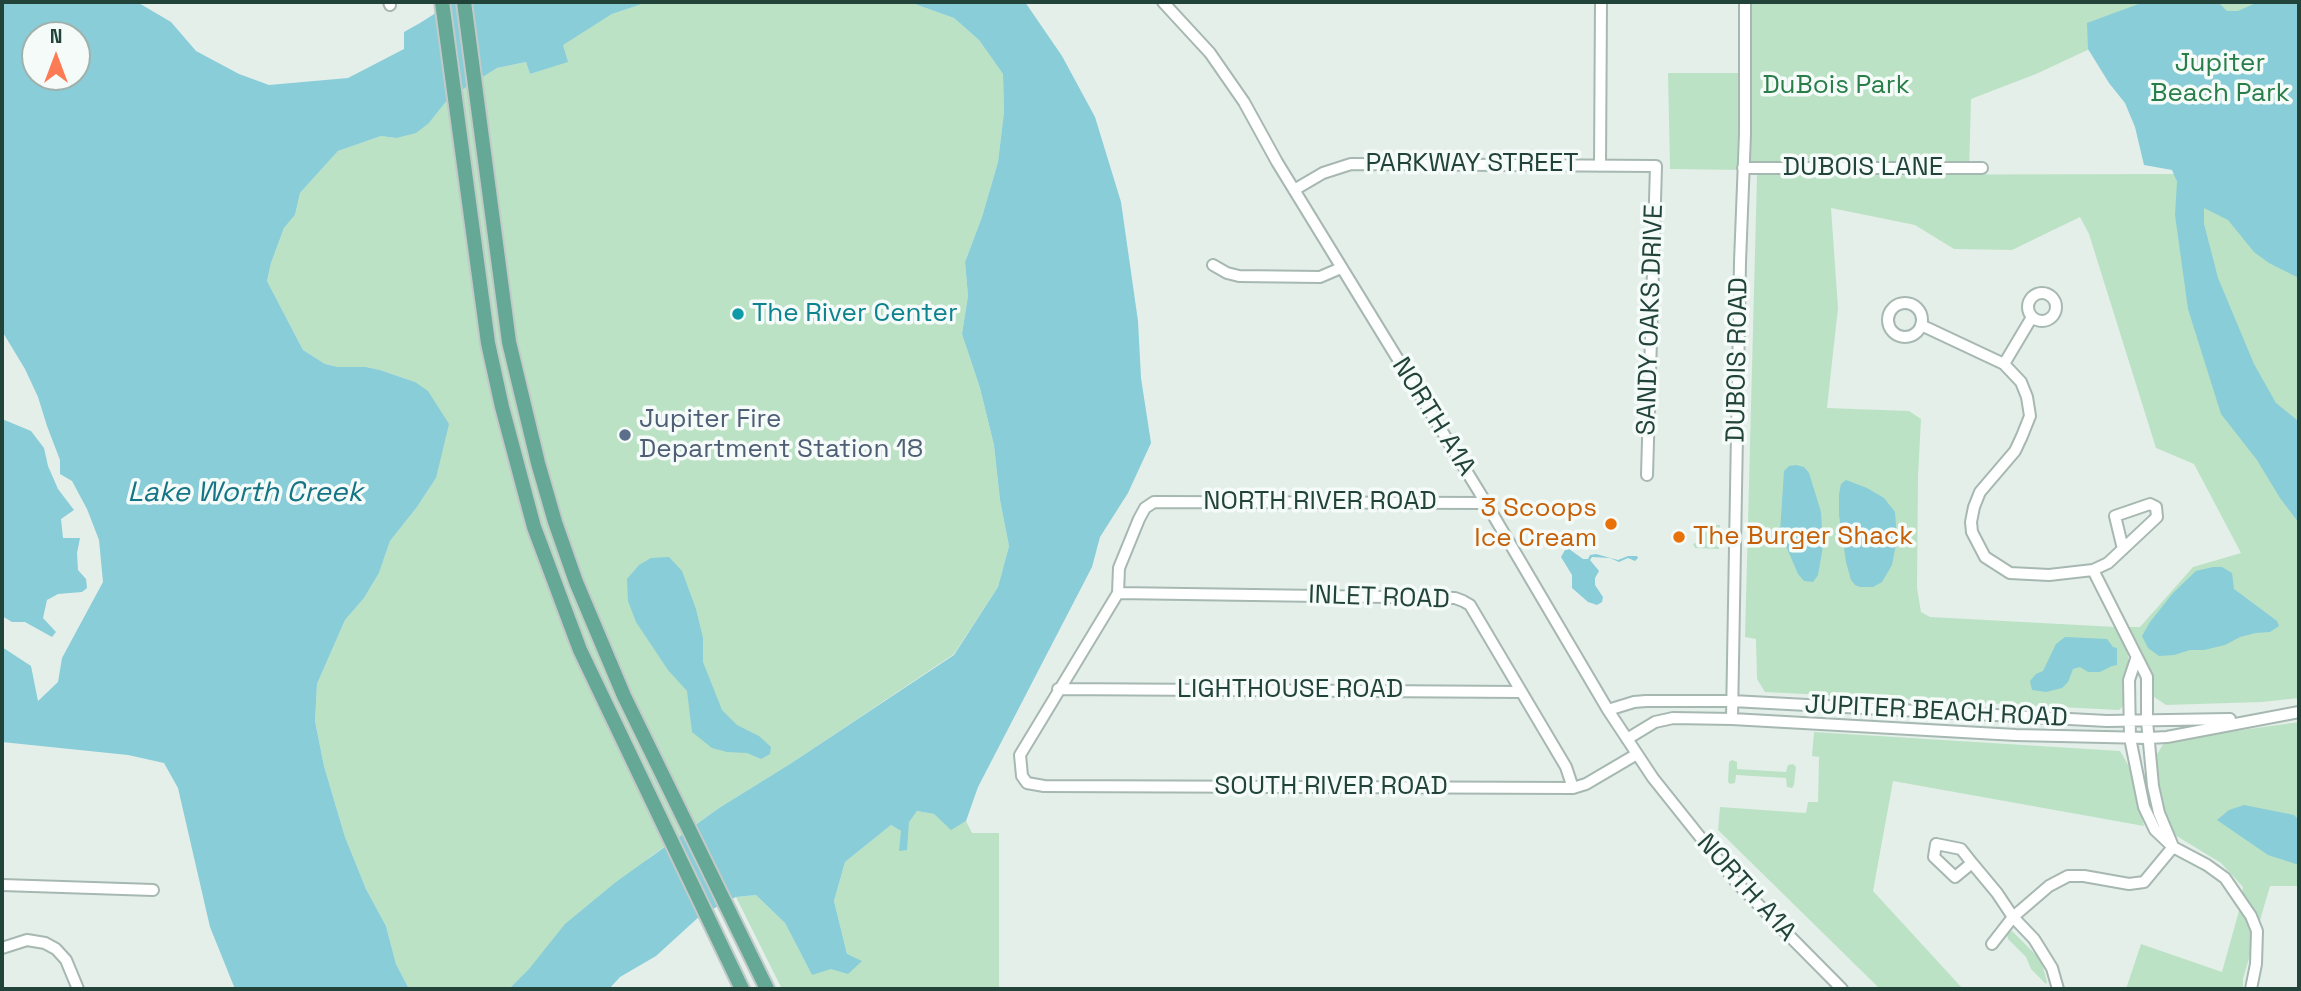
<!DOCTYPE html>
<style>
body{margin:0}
#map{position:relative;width:2301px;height:991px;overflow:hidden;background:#e4efea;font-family:"Space Grotesk",sans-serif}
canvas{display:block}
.frame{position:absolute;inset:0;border:4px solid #214339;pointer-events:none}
.north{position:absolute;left:21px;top:21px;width:70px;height:70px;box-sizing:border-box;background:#f5fbf8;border:2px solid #a0b1ac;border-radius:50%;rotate:0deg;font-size:19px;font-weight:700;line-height:28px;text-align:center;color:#214339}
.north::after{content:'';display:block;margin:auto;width:24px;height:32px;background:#fd7b54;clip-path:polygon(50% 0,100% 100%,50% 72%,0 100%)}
</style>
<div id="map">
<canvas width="2301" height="991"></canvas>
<div class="frame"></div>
<div class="north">N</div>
</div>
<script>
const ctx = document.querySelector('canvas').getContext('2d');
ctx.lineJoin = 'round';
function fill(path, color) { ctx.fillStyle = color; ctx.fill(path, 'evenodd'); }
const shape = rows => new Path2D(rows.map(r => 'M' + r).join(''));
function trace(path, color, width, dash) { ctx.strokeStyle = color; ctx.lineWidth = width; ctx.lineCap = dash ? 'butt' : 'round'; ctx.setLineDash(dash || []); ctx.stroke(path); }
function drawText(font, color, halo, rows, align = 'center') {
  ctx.font = font + ' "Space Grotesk",sans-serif'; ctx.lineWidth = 7; ctx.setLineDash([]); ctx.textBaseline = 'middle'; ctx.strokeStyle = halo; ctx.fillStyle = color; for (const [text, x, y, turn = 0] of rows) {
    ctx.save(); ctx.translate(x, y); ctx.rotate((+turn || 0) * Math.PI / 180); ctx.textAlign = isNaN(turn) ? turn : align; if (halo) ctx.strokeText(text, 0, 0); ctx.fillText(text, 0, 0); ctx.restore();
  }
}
fill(shape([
 [648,2,909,2,954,18,979,40,1003,74,1004,112,998,162,982,217,965,262,968,296,962,334,980,388,994,445,1000,500,1009,546,998,587,954,654,790,764,719,808,650,857,509,989,409,989,396,964,386,926,366,889,345,837,324,766,315,721,317,684,345,620,364,598,379,573,390,541,417,507,436,478,440,451,415,382,380,370,366,367,338,367,325,364,303,350,267,281,271,263,284,228,295,215,300,193,338,151,381,136,396,138,429,123,449,98,497,68,526,62,530,74,567,62,562,45,612,14],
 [1741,2,2299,2,2299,698,2262,702,2166,705,2154,697,2152,676,2129,627,2140,627,2193,567,2241,553,2194,464,2156,448,2089,234,2080,217,2012,250,1954,249,1915,225,1831,208,1838,308,1827,408,1909,411,1921,419,1918,476,1917,588,1921,612,1930,617,2116,627,2127,649,2129,662,2123,678,2124,705,2119,710,1765,692,1757,679,1756,639,1745,637,1757,175,2174,174,2177,182,2179,169,2094,47,2036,74,1971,99,1969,173,1670,169,1668,73,1742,73],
 [1696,525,1720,525,1719,549,1695,548,1693,544,1696,543],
 [2299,722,2299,886,2270,886,2243,979,2243,989,2126,989,2141,944,2222,972,2240,907,2243,887,2221,863,2175,835,2168,823,2160,802,2156,756,2165,741],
 [1814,732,2120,751,2131,770,2144,826,1893,781,1873,891,1963,989,1880,989,1718,830,1720,807,1806,813,1808,802,1818,802,1819,757,1812,756],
 [1732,760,1737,762,1737,769,1786,772,1788,765,1793,764,1796,767,1794,785,1792,788,1787,787,1786,778,1736,775,1735,783,1730,784,1728,782,1729,762],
 [917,811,934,814,951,829,966,821,972,833,999,833,999,989,782,989,736,897,756,895,785,923,812,975,847,954,834,901,845,862,891,825,901,831],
 [2012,931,2041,960,2047,982,2046,984,2031,969,2026,957,2008,939,2007,934]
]), '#bce2c5');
fill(shape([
 [2,2,137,2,171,22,196,51,239,74,269,85,348,78,404,49,404,32,420,23,453,2,648,2,612,14,563,45,568,62,530,74,526,62,497,68,449,98,429,123,416,133,396,138,381,136,338,151,300,193,295,215,284,228,271,263,267,281,303,350,325,364,338,367,366,367,380,370,415,382,428,391,449,424,436,478,417,507,390,541,379,573,364,598,345,620,317,684,315,721,324,766,345,837,366,889,386,926,396,964,409,989,235,989,210,927,178,788,164,763,128,755,2,742,2,647,31,666,38,701,58,682,62,658,103,582,99,540,87,509,72,481,60,474,60,460,47,426,38,397,25,369,2,331],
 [35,35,77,35,77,77,35,77],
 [909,2,1025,2,1062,56,1095,117,1121,202,1138,321,1141,378,1151,443,1128,493,1100,537,1092,567,978,787,966,821,951,830,934,814,917,811,909,822,907,850,899,851,901,831,891,825,845,862,834,901,847,954,862,961,848,974,831,969,812,975,785,923,756,895,736,897,701,915,656,956,620,977,609,989,509,989,529,969,565,924,616,882,719,808,790,764,954,655,998,587,1009,546,1000,500,994,445,980,388,962,334,968,296,965,262,982,217,998,162,1004,112,1003,74,979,40,954,18],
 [2144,2,2218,2,2227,11,2238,11,2258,2,2299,2,2299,278,2269,263,2254,252,2228,220,2204,208,2204,224,2218,278,2254,364,2276,403,2297,420,2299,425,2299,523,2280,498,2257,460,2221,414,2188,309,2175,215,2177,182,2172,170,2144,165,2135,127,2125,103,2109,83,2088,49,2087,23],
 [2,419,31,431,44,448,48,466,58,489,74,510,61,519,63,538,80,538,77,553,78,570,86,579,87,588,82,592,58,594,47,600,43,618,56,632,52,637,25,622,12,622,2,616],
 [1796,465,1804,467,1809,473,1821,512,1823,546,1818,575,1813,582,1804,581,1798,574,1780,532,1784,471,1789,466],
 [1846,480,1867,488,1884,498,1895,512,1897,539,1892,565,1882,582,1873,587,1860,587,1855,585,1851,580,1846,562,1839,515,1839,494,1841,484],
 [1569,549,1583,559,1588,559,1590,555,1596,554,1618,560,1628,556,1637,556,1638,558,1635,561,1628,558,1619,562,1610,558,1592,557,1590,560,1599,571,1595,578,1595,585,1603,597,1602,602,1597,605,1588,602,1572,588,1572,575,1561,557,1565,550],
 [669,557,682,571,696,609,703,638,703,662,722,710,737,725,759,736,771,747,770,754,761,759,747,753,727,752,712,748,692,732,687,691,668,670,636,622,628,601,627,579,639,565,651,558],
 [2213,567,2222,567,2232,573,2234,589,2277,621,2279,626,2270,632,2256,633,2240,637,2225,645,2204,650,2190,650,2174,655,2159,656,2148,648,2142,636,2150,622,2173,593,2196,571],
 [2065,637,2107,639,2113,647,2117,648,2117,665,2112,666,2100,672,2088,672,2080,667,2073,669,2068,682,2062,688,2046,692,2032,690,2030,681,2036,674,2043,671,2056,644],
 [2244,805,2294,815,2299,820,2299,865,2268,855,2217,820,2229,810]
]), '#88cdd8');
const minor = shape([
 [389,2,390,5],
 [1163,2,1210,53,1244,102,1277,162,1486,503,1608,710,1653,778,1736,882,1842,989],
 [1600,166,1601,2],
 [1743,168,1982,168],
 [1294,190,1323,173,1351,164,1656,166,1647,475],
 [1213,265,1227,273,1239,276,1320,277,1341,268],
 '2028 307a14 14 0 1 1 28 0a14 14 0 1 1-28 0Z',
 '1888 320a17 17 0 1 1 34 0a17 17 0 1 1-34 0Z',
 [1921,325,2004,364,2021,382,2027,397,2030,416,2022,436,2015,451,1980,492,1974,507,1971,522,1972,532,1985,557,2010,573,2049,575,2093,570,2108,563,2157,517,2156,507,2150,504,2115,516,2123,549],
 [2004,364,2032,317],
 [1486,503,1154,502,1145,508,1139,519,1119,568,1118,593,1020,755,1022,776,1027,783,1044,786,1573,788,1586,784,1637,754],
 [2093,570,2147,677,2147,721,2153,786,2159,813,2172,844],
 [1118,593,1455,598,1463,601,1470,605,1566,767,1573,788],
 [2136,659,2129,680,2130,738,2144,807,2155,830,2173,847,2207,865,2225,878,2251,916,2257,931,2256,964,2251,989],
 [1058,689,1521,692],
 [1608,710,1634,702,1646,701,1732,701,2107,721,2230,719],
 [1732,719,1740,262,1745,134,1745,2],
 [1627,739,1655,722,1673,718,1732,719,2016,735,2148,738,2167,737,2299,712],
 [1972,863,1955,877,1934,857,1936,844,1961,849,1972,863,1997,893,2013,917,2034,939,2052,968,2058,989],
 [2,885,153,890],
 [1992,944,2013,917,2049,886,2068,876,2084,876,2129,884,2144,882,2173,847],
 [2,948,27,940,45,943,56,949,66,960,78,989]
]);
const major = shape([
 [442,2,488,343,502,407,534,527,580,650,742,989],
 [464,2,509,342,538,463,555,522,576,582,624,696,767,989]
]);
trace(minor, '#a6b8b1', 14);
trace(major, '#c1cac8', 18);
trace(minor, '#fff', 10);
trace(major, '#65a896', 14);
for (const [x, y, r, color] of [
 [738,314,7,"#0f9aa8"],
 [625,435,7,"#5c6f8a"],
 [1611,524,7,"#e8710a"],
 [1679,537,7,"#e8710a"]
]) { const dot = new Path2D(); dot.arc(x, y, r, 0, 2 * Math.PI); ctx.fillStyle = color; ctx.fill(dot); trace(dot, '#f5fbf8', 2.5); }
drawText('26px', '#287d48', '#f5fbf8', [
 ["Jupiter",2220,64],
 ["Beach Park",2220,94],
 ["DuBois Park",1836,86]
]);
drawText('26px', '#214339', '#f5fbf8', [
 ["PARKWAY STREET",1472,164],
 ["DUBOIS LANE",1863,168],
 ["SANDY OAKS DRIVE",1651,320,-88],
 ["DUBOIS ROAD",1738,360,-89],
 ["NORTH A1A",1433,417,58],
 ["NORTH RIVER ROAD",1320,502],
 ["INLET ROAD",1379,598,2],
 ["LIGHTHOUSE ROAD",1290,690],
 ["JUPITER BEACH ROAD",1936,712,3],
 ["SOUTH RIVER ROAD",1331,787],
 ["NORTH A1A",1746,888,48]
]);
drawText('26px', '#0d838f', '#f5fbf8', [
 ["The River Center",752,314]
], 'left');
drawText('26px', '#4e5e75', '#f5fbf8', [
 ["Jupiter Fire",639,420],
 ["Department Station 18",639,450]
], 'left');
drawText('26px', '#c56008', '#f5fbf8', [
 ["3 Scoops",1597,509],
 ["Ice Cream",1597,539],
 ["The Burger Shack",1693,537,"left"]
], 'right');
drawText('italic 28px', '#157485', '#f5fbf8', [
 ["Lake Worth Creek",245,493]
]);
</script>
